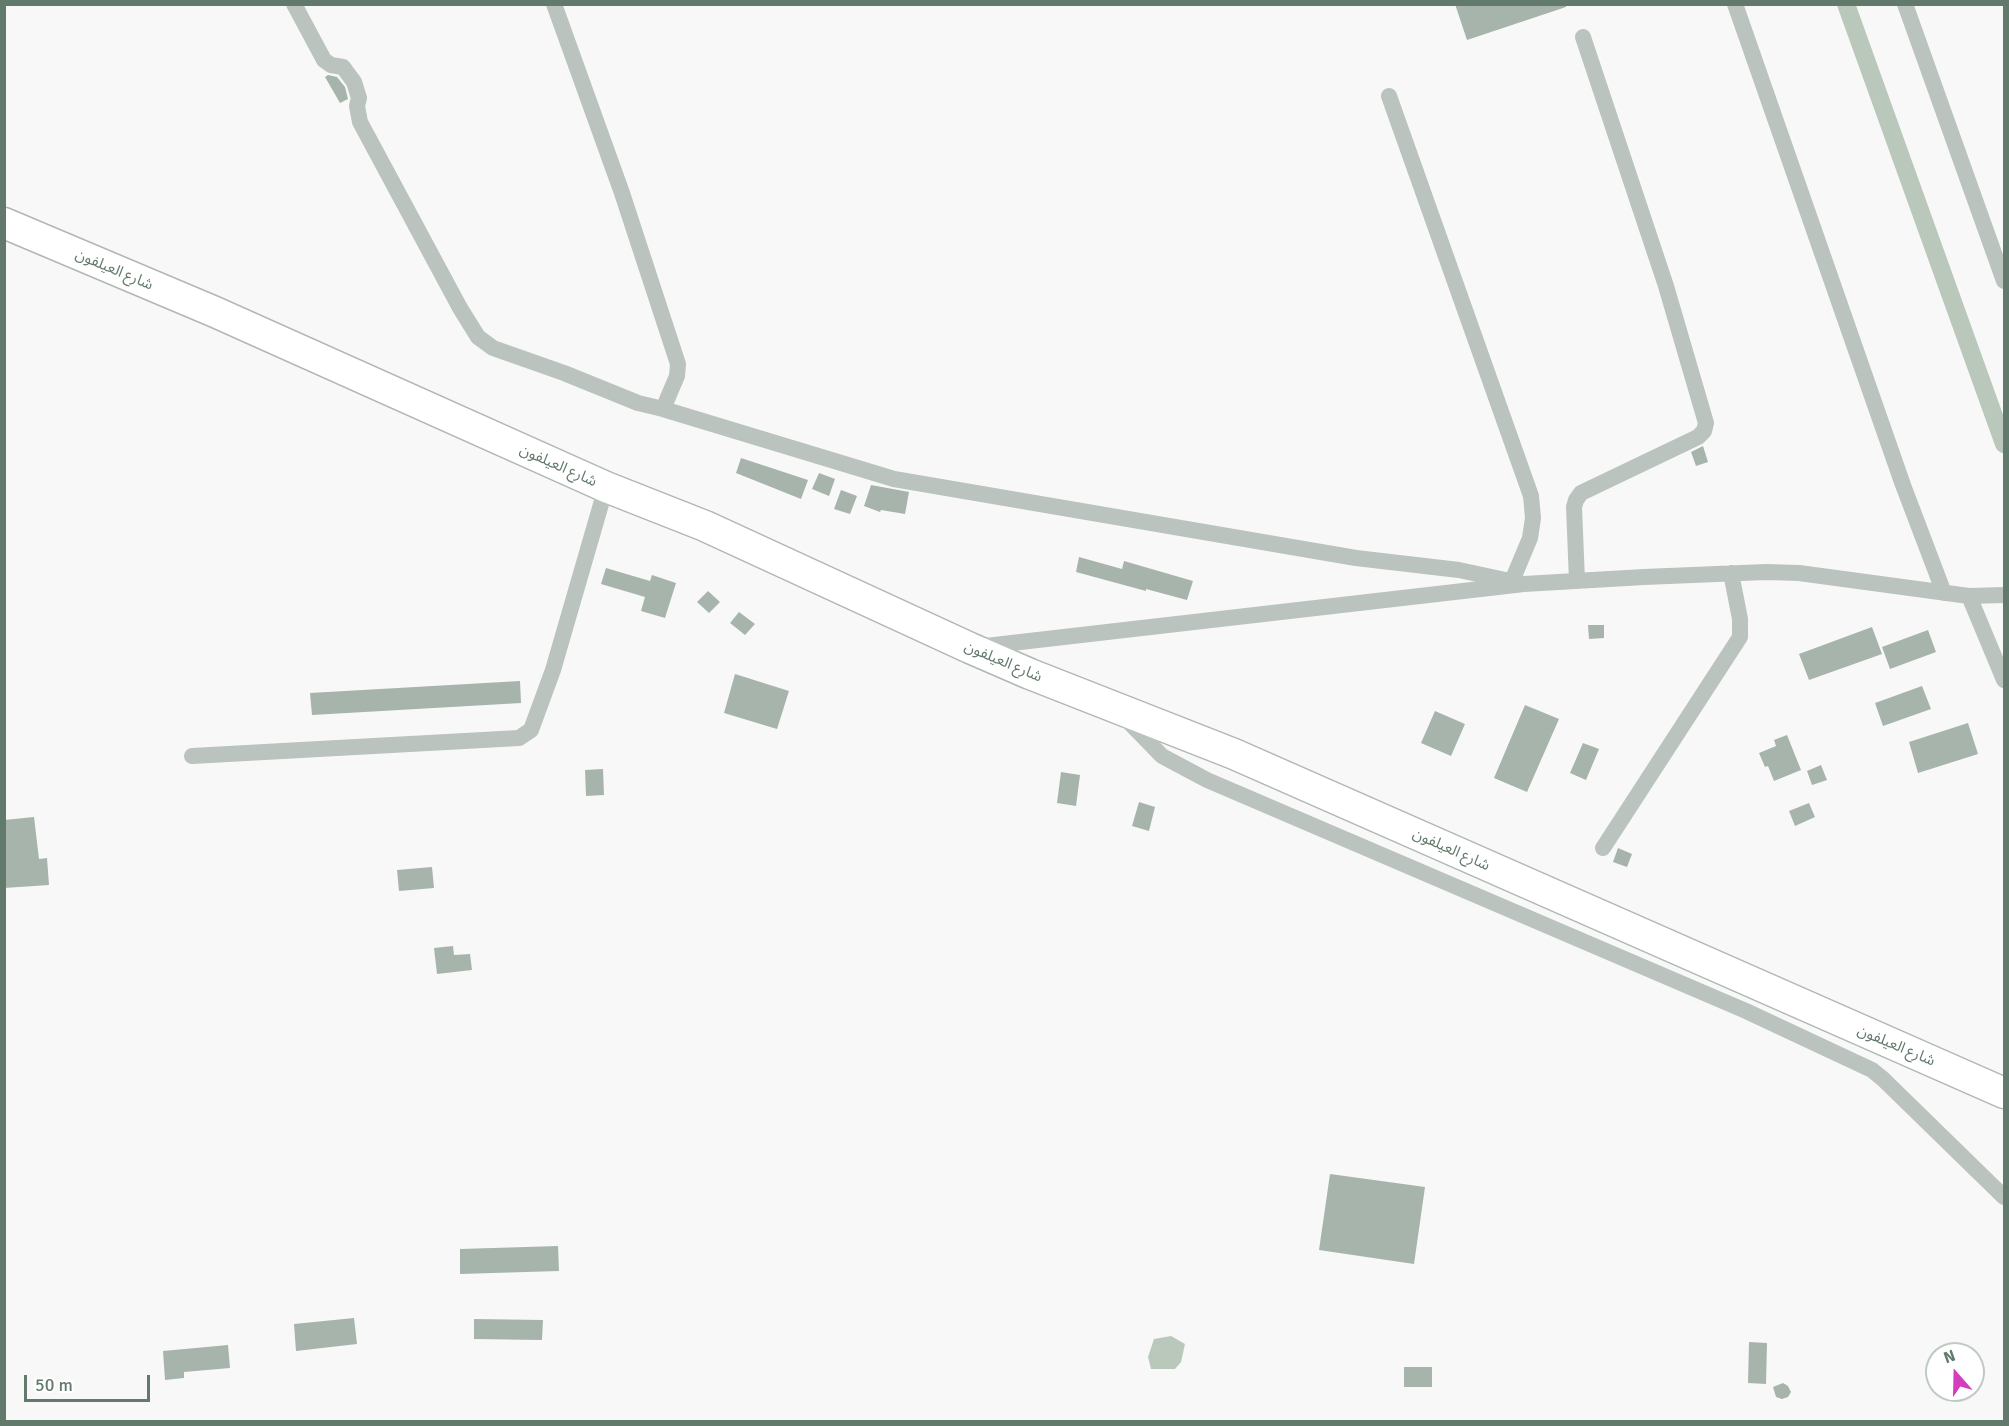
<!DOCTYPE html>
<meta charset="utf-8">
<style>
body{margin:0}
#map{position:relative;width:2009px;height:1426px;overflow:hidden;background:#f9f8f8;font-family:Signika,sans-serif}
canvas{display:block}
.frame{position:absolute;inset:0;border:6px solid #627a6b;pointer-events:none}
.north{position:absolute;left:1925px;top:1342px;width:60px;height:60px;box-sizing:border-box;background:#fff;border:2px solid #c0cac4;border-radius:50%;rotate:340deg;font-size:16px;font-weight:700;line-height:24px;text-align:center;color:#627a6b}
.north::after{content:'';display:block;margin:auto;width:21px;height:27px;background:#d43dbd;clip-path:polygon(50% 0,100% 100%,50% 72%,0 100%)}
.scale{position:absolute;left:24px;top:1375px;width:126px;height:27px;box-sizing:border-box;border:3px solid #627a6b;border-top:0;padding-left:8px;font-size:18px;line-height:21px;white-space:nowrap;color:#627a6b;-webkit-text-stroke:4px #fff;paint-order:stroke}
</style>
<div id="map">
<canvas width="2009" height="1426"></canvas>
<div class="frame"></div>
<div class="north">N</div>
<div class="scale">50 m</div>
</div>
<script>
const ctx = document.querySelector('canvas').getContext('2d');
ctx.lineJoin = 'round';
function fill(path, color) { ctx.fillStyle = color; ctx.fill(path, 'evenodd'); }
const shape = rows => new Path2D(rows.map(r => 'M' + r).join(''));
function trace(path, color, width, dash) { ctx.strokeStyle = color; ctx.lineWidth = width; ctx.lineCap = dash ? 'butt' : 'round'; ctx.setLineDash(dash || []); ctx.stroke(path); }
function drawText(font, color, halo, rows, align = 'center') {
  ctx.font = font + ' Signika,"Noto Sans Arabic",sans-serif'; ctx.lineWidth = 6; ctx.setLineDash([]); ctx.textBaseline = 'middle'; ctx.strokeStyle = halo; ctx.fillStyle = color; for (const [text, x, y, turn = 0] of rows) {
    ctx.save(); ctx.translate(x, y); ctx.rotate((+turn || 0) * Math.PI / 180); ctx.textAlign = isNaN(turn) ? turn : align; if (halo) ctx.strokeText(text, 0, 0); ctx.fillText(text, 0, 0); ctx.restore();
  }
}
fill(shape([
 [1171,1336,1185,1344,1181,1362,1175,1369,1151,1369,1148,1357,1154,1339]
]), '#bac8bc');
trace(shape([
 [1846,4,2004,444]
]), '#bac8bc', 18);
fill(shape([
 [1455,4,1566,4,1566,7,1467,40],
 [328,75,337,77,345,87,348,99,340,103,325,77],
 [1703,446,1708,462,1696,466,1691,452],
 [741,458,808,480,801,499,736,473],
 [819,473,835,479,829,496,812,489],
 [871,485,909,492,905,514,881,510,880,512,864,506],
 [841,490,857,496,850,514,834,509],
 [1079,557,1122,569,1124,561,1193,581,1187,600,1146,589,1146,591,1076,572],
 [606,568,650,581,652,575,676,583,665,618,641,611,645,597,601,584],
 [708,591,720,602,709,613,697,602],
 [739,612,755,624,745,635,730,623],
 [1588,625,1604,625,1604,638,1589,639],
 [1872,627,1882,654,1809,680,1799,654],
 [1928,630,1936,652,1890,669,1882,647],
 [735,674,789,691,777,729,724,713],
 [520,681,521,703,312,715,310,693],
 [1922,686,1931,709,1883,726,1875,703],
 [1525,705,1559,719,1527,792,1494,778],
 [1435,711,1465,724,1451,756,1421,743],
 [1968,723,1978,754,1918,773,1909,742],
 [1787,735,1801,770,1774,781,1768,766,1765,767,1759,753,1776,746,1774,740],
 [1583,743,1599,749,1586,780,1570,773],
 [1821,765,1827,780,1812,785,1807,771],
 [603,769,604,795,586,796,585,770],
 [1061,772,1080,775,1076,806,1057,803],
 [1139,802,1155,807,1149,831,1132,826],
 [1809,803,1815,817,1795,826,1789,811],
 [34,817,39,859,47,858,49,885,4,888,4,820],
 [1618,848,1632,854,1627,867,1613,862],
 [432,867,434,888,399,891,397,870],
 [453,946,454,955,470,954,472,970,437,974,434,948],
 [1330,1174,1425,1187,1414,1264,1319,1250],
 [558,1246,559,1271,460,1274,460,1249],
 [354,1318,357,1344,296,1351,294,1324],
 [474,1319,543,1320,542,1340,474,1339],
 [1749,1342,1767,1343,1766,1384,1748,1383],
 [228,1345,230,1368,184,1372,184,1378,165,1380,163,1351],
 [1404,1367,1432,1367,1432,1387,1404,1387],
 [1783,1383,1788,1386,1791,1392,1788,1397,1782,1399,1776,1397,1773,1387]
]), '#a6b4ab');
const highway = shape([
 [4,223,215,312,606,487,705,526,970,648,1030,674,1234,754,2004,1093]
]);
trace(highway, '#afb8b2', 33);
trace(shape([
 [294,4,324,60,331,65,343,67,354,82,359,98,357,106,360,122,460,308,478,337,493,348,564,373,638,403,663,409,894,479,1356,558,1459,570,1524,584],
 [554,4,622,193,678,364,677,376,663,409],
 [1735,4,1903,485,1944,593],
 [1905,4,2004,281],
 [1389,96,1531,496,1533,518,1530,538,1512,581],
 [1577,581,1574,507,1576,500,1581,493,1698,437,1704,431,1706,423,1666,286,1583,37],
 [1969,596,2004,680],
 [977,647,1524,584,1644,577,1766,572,1799,573,1969,596,2004,595],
 [1125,718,1162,756,1207,780,1746,1011,1872,1070,1883,1079,2004,1197],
 [192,756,519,738,531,730,553,670,606,487],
 [1603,848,1740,637,1740,619,1731,573]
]), '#bac3be', 16);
trace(highway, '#fff', 30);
drawText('15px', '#627a6b', '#fff', [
 ["شارع العيلفون",114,270,23],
 ["شارع العيلفون",558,466,24],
 ["شارع العيلفون",1003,662,23],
 ["شارع العيلفون",1451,850,24],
 ["شارع العيلفون",1896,1046,23]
]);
</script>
